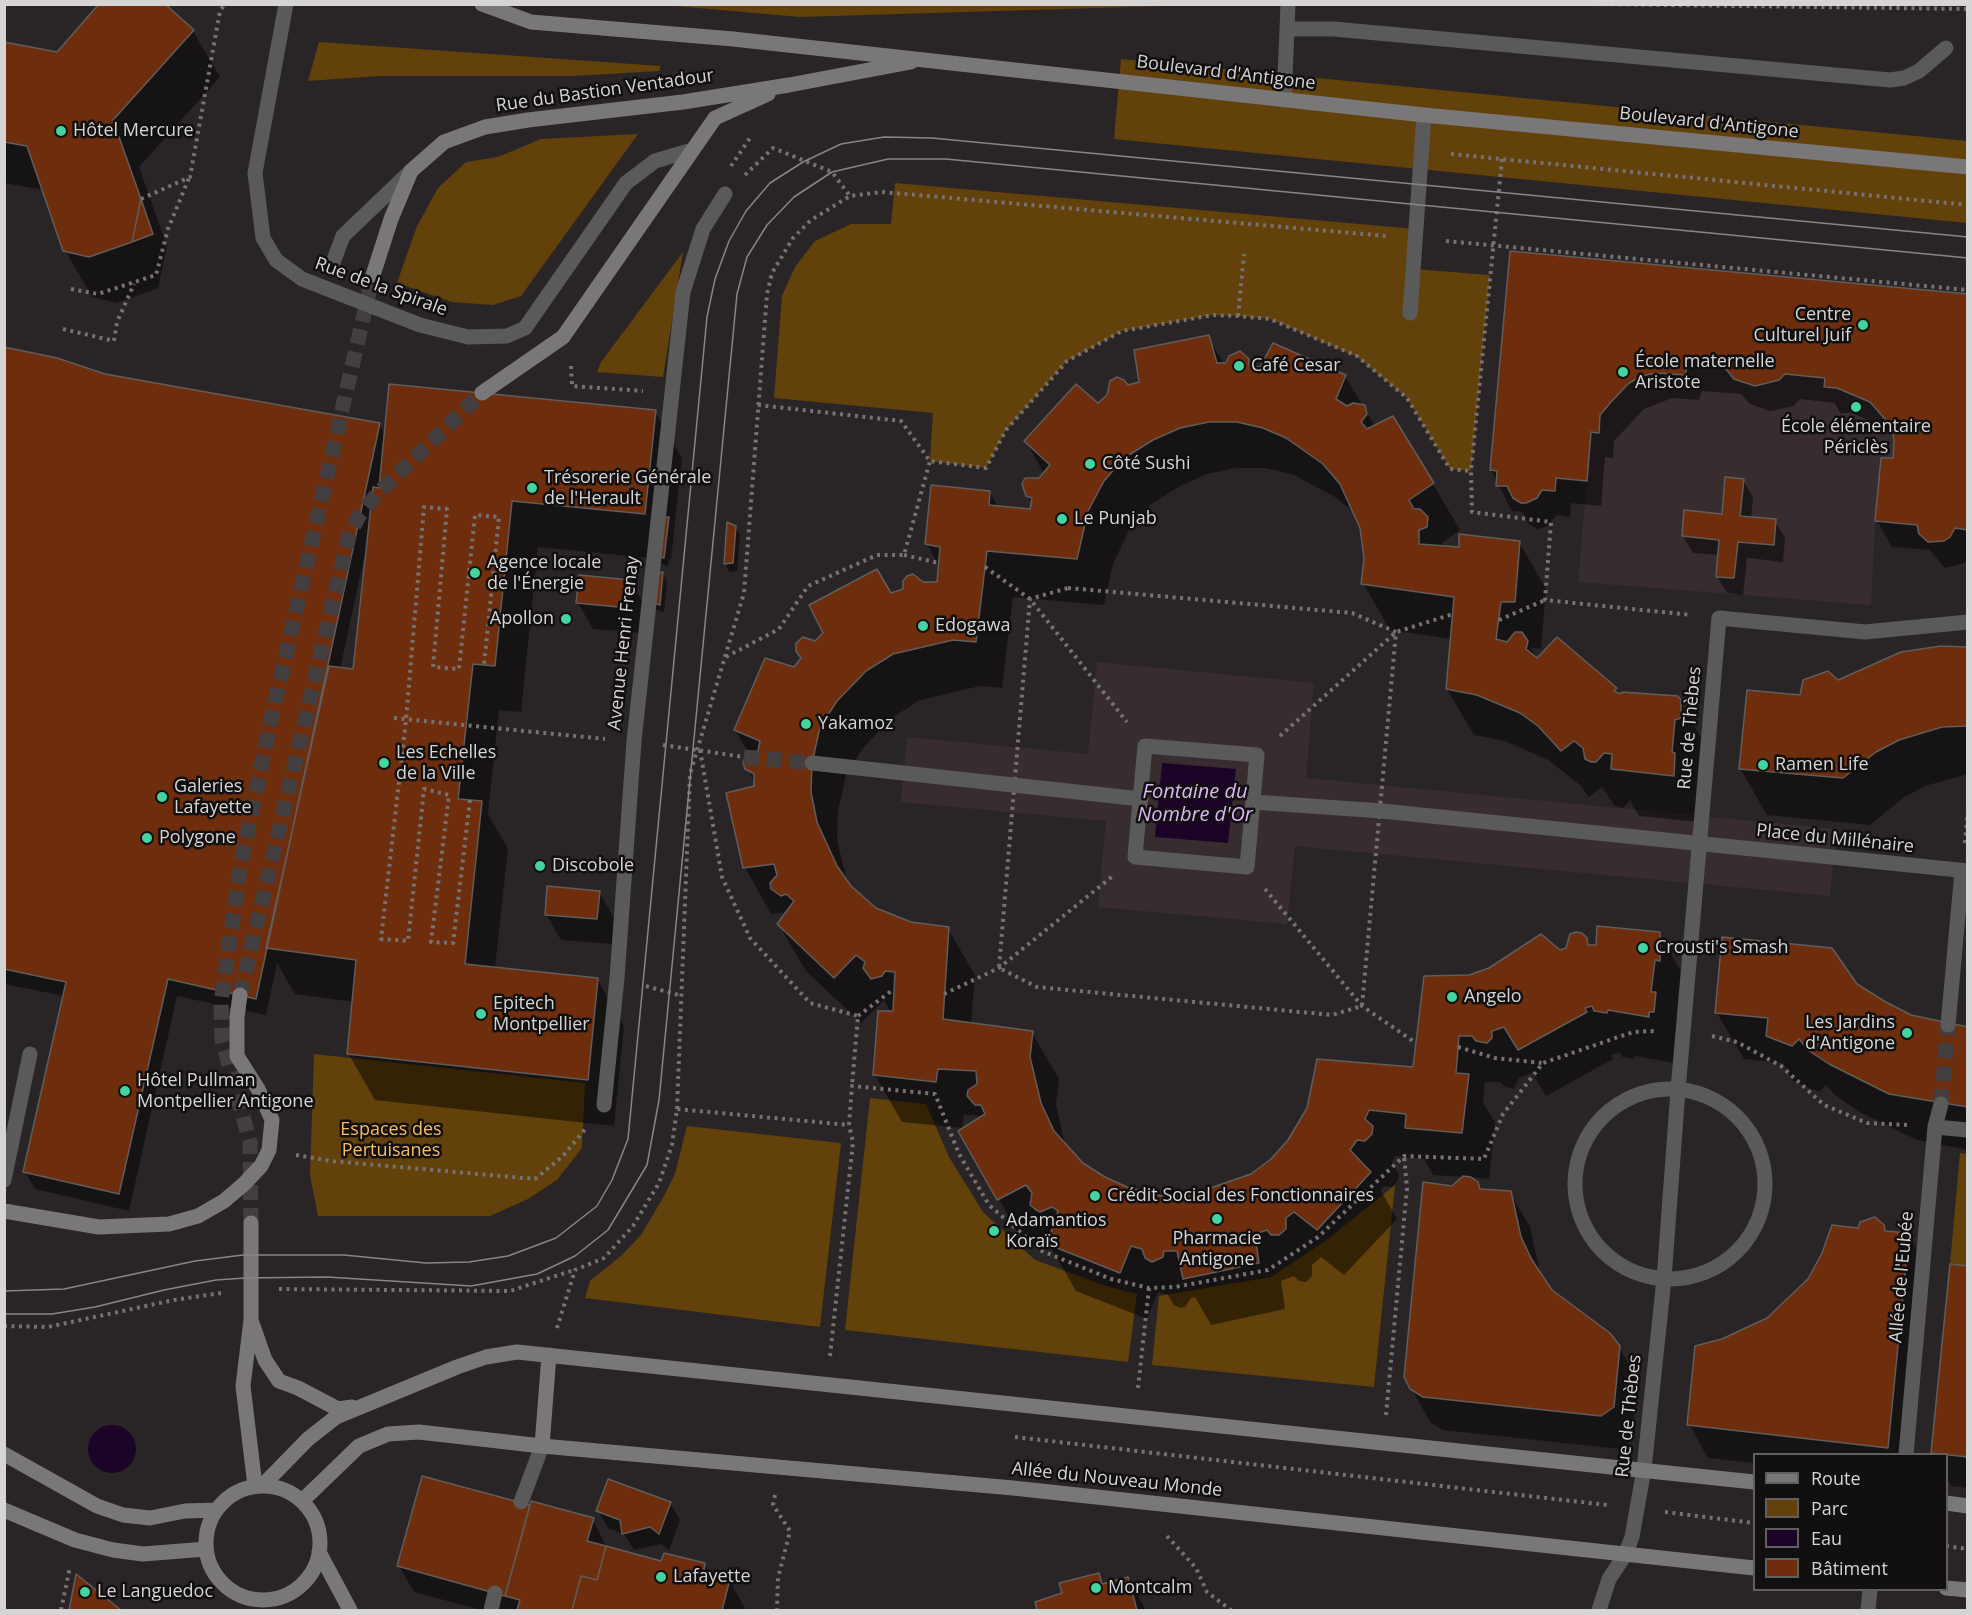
<!DOCTYPE html>
<meta charset="utf-8">
<style>
body{margin:0}
#map{position:relative;width:1972px;height:1615px;overflow:hidden;background:#292526;font-family:"Open Sans",sans-serif}
canvas{display:block}
.frame{position:absolute;inset:0;border:6px solid #d7d4d4;pointer-events:none}
.legend{position:absolute;left:1753px;top:1453px;width:195px;height:138px;box-sizing:border-box;background:#110f0f;border:2px solid #605e5e;margin:0;padding:8px 10px;list-style:none;font-size:18px;color:#d7d4d4}
.legend li{display:flex;align-items:center;gap:12px;height:30px}
.legend b{width:30px;border:2px solid #605e5e}
</style>
<div id="map">
<canvas width="1972" height="1615"></canvas>
<div class="frame"></div>
<ul class="legend">
<li><b style="height:8px;background:#797778"></b>Route</li>
<li><b style="height:16px;background:#62410b"></b>Parc</li>
<li><b style="height:16px;background:#1c0429"></b>Eau</li>
<li><b style="height:16px;background:#6e2d0d"></b>Bâtiment</li>
</ul>
</div>
<script>
const ctx = document.querySelector('canvas').getContext('2d');
ctx.lineJoin = 'round';
function fill(path, color) { ctx.fillStyle = color; ctx.fill(path, 'evenodd'); }
const shape = rows => new Path2D(rows.map(r => 'M' + r).join(''));
function trace(path, color, width, dash) { ctx.strokeStyle = color; ctx.lineWidth = width; ctx.lineCap = dash ? 'butt' : 'round'; ctx.setLineDash(dash || []); ctx.stroke(path); }
function drawText(font, color, halo, rows, align = 'center') {
  ctx.font = font + ' "Open Sans",sans-serif'; ctx.lineWidth = 5; ctx.setLineDash([]); ctx.textBaseline = 'middle'; ctx.strokeStyle = halo; ctx.fillStyle = color; for (const [text, x, y, turn = 0] of rows) {
    ctx.save(); ctx.translate(x, y); ctx.rotate((+turn || 0) * Math.PI / 180); ctx.textAlign = isNaN(turn) ? turn : align; if (halo) ctx.strokeText(text, 0, 0); ctx.fillText(text, 0, 0); ctx.restore();
  }
}
fill(shape([
 [1510,251,1967,294,1967,530,1955,528,1950,537,1944,541,1928,542,1919,534,1917,525,1875,522,1871,605,1578,582,1587,481,1557,478,1555,491,1542,490,1537,498,1521,503,1513,498,1507,487,1496,486,1497,471,1490,470],
 [1097,662,1314,683,1306,778,1836,829,1830,896,1295,846,1287,924,1098,907,1106,821,901,802,907,737,1088,754]
]), '#382d2e');
fill(shape([
 [664,5,1195,5,800,17],
 [319,42,661,66,659,71,574,76,379,76,308,81],
 [1121,59,1967,141,1967,223,1114,139],
 [638,134,521,296,493,305,452,302,397,283,417,226,438,188,466,162,498,157,541,139],
 [895,183,1416,229,1413,269,1490,275,1471,471,1450,469,1407,398,1357,357,1270,319,1238,316,1213,315,1122,331,1067,361,1006,430,986,468,930,461,933,413,774,398,782,296,795,267,815,241,851,224,891,224],
 [683,252,663,377,597,372,601,362],
 [314,1054,585,1083,582,1148,557,1180,528,1199,490,1216,318,1216,310,1175],
 [870,1098,926,1104,949,1157,983,1212,1035,1260,1109,1287,1137,1294,1128,1362,845,1330],
 [687,1126,841,1143,820,1327,585,1298,590,1281,622,1255,641,1235,663,1198,675,1174],
 [1960,1153,1967,1154,1967,1266,1950,1264],
 [1395,1185,1374,1387,1152,1365,1159,1296,1271,1277,1324,1242]
]), '#62410b');
fill(shape([
 [1162,763,1236,769,1228,843,1155,837],
 '88 1449a24 24 0 1 1 48 0a24 24 0 1 1-48 0Z'
]), '#1c0429');
fill(shape([
 [193,31,220,77,139,167,167,246,158,288,117,303,92,297,65,250,44,190,4,183,4,44,57,54],
 [1512,253,1968,295,1968,558,1965,563,1945,568,1930,550,1892,547,1877,521,1894,460,1894,436,1886,428,1852,413,1840,413,1835,403,1800,399,1794,406,1770,411,1750,404,1741,394,1702,391,1699,400,1672,398,1644,409,1614,441,1613,458,1605,457,1601,506,1571,503,1570,517,1557,515,1546,527,1537,529,1529,524,1522,512,1512,511,1491,470],
 [1208,337,1224,364,1248,360,1252,368,1345,376,1375,426,1433,484,1460,530,1442,543,1444,547,1461,549,1519,542,1546,589,1541,649,1531,648,1537,659,1616,689,1619,695,1680,701,1707,748,1700,822,1639,816,1630,800,1623,808,1614,805,1602,787,1589,797,1580,785,1548,760,1505,741,1474,735,1447,689,1452,639,1390,630,1363,583,1365,558,1361,527,1352,511,1335,497,1292,474,1264,468,1236,468,1207,474,1180,486,1150,505,1130,528,1113,564,1104,605,1013,597,1002,688,980,686,920,700,893,717,863,748,846,775,838,811,837,840,847,881,875,909,899,919,948,929,975,975,971,1024,1032,1033,1059,1079,1056,1104,1065,1145,1082,1164,1104,1179,1127,1189,1162,1197,1194,1196,1252,1175,1414,1069,1469,976,1560,952,1586,939,1590,946,1659,934,1686,980,1675,1063,1635,1056,1634,1059,1622,1057,1620,1052,1611,1055,1613,1059,1546,1096,1532,1073,1519,1078,1514,1089,1505,1087,1500,1082,1485,1082,1483,1103,1495,1122,1489,1179,1469,1177,1481,1191,1510,1193,1530,1227,1540,1273,1551,1291,1619,1347,1638,1381,1632,1440,1620,1449,1443,1430,1431,1423,1411,1388,1453,1187,1465,1177,1433,1175,1424,1159,1395,1156,1392,1163,1399,1174,1398,1181,1392,1187,1384,1186,1381,1191,1397,1219,1344,1275,1321,1257,1312,1265,1312,1276,1306,1282,1299,1281,1294,1276,1281,1281,1285,1309,1211,1325,1195,1297,1191,1298,1185,1307,1180,1308,1174,1305,1168,1295,1158,1292,1147,1319,1076,1291,1049,1244,1051,1238,1048,1234,1025,1245,960,1131,985,1116,964,1115,962,1128,902,1122,875,1075,891,1013,884,1000,861,1023,806,971,779,925,789,912,771,914,745,867,756,785,747,769,750,755,735,730,795,669,816,643,890,594,923,584,938,584,939,566,927,544,989,492,999,508,1031,511,1032,504,1028,496,1044,474,1026,441,1140,383],
 [4,349,105,375,379,424,386,436,655,412,682,458,671,560,669,559,668,566,662,564,659,559,538,547,521,712,499,710,488,814,508,849,495,968,597,979,624,1026,614,1126,375,1100,348,1053,354,1002,295,994,277,963,266,1015,177,996,129,1211,35,1189,25,1172,64,996,4,984],
 [364,558,366,558,354,670,340,669],
 [1743,480,1753,497,1751,518,1775,521,1785,538,1783,562,1747,558,1743,595,1727,593,1717,576,1719,555,1693,553,1683,536,1723,515],
 [735,527,740,535,737,571,730,572,725,564],
 [663,574,667,582,664,612,657,610,652,601],
 [631,581,645,607,643,633,593,629,578,603],
 [1968,649,1968,774,1925,786,1903,798,1870,825,1767,815,1740,768,1801,696,1837,682],
 [599,892,614,918,612,944,561,940,546,914],
 [1856,985,1911,1017,1968,1028,1968,1150,1917,1140,1858,1111,1836,1096,1826,1085,1819,1092,1794,1082,1783,1063,1744,1059,1717,1013],
 [1883,1226,1887,1233,1908,1235,1928,1268,1910,1454,1754,1454,1754,1463,1708,1458,1689,1424,1723,1341,1768,1320,1859,1230],
 [1968,1267,1968,1488,1951,1486,1946,1477,1946,1454,1932,1452],
 [670,1503,680,1520,669,1550,661,1544,634,1550,624,1534,608,1528,598,1511],
 [532,1507,593,1520,607,1548,662,1563,704,1564,710,1575,729,1580,746,1610,481,1610,414,1592,399,1566],
 [1098,1575,1104,1585,1128,1579,1146,1610,1039,1610,1037,1603,1064,1594],
 [77,1577,117,1610,70,1610]
]), '#0007');
const building = shape([
 [99,4,165,4,194,30,113,120,141,199,132,242,89,257,63,251,27,146,4,142,4,42,57,52,99,4],
 [141,199,153,234,132,242,141,199],
 [1510,251,1968,294,1968,530,1955,528,1950,537,1944,541,1928,542,1919,534,1917,525,1875,521,1881,458,1893,458,1894,441,1892,427,1870,402,1837,388,1824,387,1825,378,1785,374,1779,380,1755,386,1734,379,1725,368,1687,366,1685,375,1657,373,1642,376,1629,383,1611,402,1600,415,1599,433,1591,432,1587,481,1556,478,1555,491,1542,490,1537,498,1526,503,1521,503,1513,498,1507,486,1496,486,1497,471,1490,470,1510,251],
 [1209,335,1217,363,1226,363,1229,356,1240,351,1249,359,1249,366,1260,367,1273,343,1346,375,1336,399,1347,406,1353,403,1365,405,1367,414,1361,422,1367,429,1393,416,1434,483,1409,500,1414,509,1420,509,1428,517,1427,527,1419,530,1419,544,1459,547,1459,534,1520,541,1515,602,1501,602,1496,639,1507,642,1515,632,1522,632,1528,641,1526,649,1537,658,1557,637,1617,688,1614,691,1621,694,1622,692,1678,696,1681,700,1681,718,1675,720,1672,752,1675,753,1674,776,1611,769,1612,754,1604,753,1596,762,1591,762,1585,759,1583,748,1574,741,1561,751,1538,726,1520,713,1477,695,1446,689,1454,597,1361,584,1364,558,1360,528,1340,484,1323,464,1286,438,1263,428,1237,422,1209,422,1180,428,1153,440,1124,458,1104,481,1088,511,1077,559,987,551,976,642,953,640,893,654,866,671,837,701,820,727,812,763,811,792,817,822,837,866,851,886,876,908,911,922,949,927,943,1019,1033,1031,1030,1057,1041,1103,1054,1131,1083,1163,1105,1177,1127,1187,1162,1196,1193,1194,1251,1174,1271,1159,1288,1140,1307,1108,1317,1059,1413,1067,1424,976,1469,975,1489,968,1541,934,1560,950,1566,948,1570,934,1576,932,1582,933,1587,938,1588,945,1596,945,1597,926,1660,932,1660,961,1655,960,1651,992,1656,992,1654,1012,1649,1012,1649,1017,1608,1010,1607,1013,1594,1011,1592,1006,1585,1008,1587,1012,1518,1050,1504,1027,1492,1031,1492,1038,1487,1043,1476,1041,1472,1036,1459,1036,1456,1073,1469,1074,1462,1133,1405,1128,1406,1114,1369,1110,1365,1119,1373,1126,1372,1134,1365,1141,1357,1140,1350,1150,1371,1172,1317,1230,1294,1212,1286,1218,1286,1229,1279,1235,1271,1235,1267,1230,1255,1234,1259,1263,1183,1279,1177,1251,1164,1251,1163,1257,1152,1262,1145,1258,1142,1249,1131,1246,1120,1273,1047,1244,1058,1211,1052,1207,1040,1212,1035,1209,1030,1205,1032,1193,1026,1185,997,1200,958,1131,985,1114,981,1105,975,1105,967,1096,968,1090,977,1084,976,1071,938,1069,936,1082,873,1075,878,1011,893,1011,895,972,885,971,882,976,871,979,863,968,865,962,856,955,834,978,777,924,794,901,786,894,781,896,771,889,770,883,777,875,774,864,743,868,726,793,754,786,754,774,745,769,743,763,746,755,758,751,760,741,734,730,765,658,794,667,801,658,796,651,796,643,803,637,815,641,823,633,809,605,877,569,891,593,903,589,903,581,907,576,913,574,923,582,937,582,940,547,925,544,931,485,990,491,989,505,1030,509,1032,498,1026,496,1022,484,1025,478,1039,478,1050,465,1024,441,1076,384,1098,403,1107,395,1110,381,1117,377,1124,380,1128,385,1139,382,1134,350,1209,335],
 [4,347,57,358,105,374,380,423,256,999,168,979,119,1194,23,1172,66,982,4,969,4,347],
 [389,384,656,410,645,514,512,501,495,666,473,664,458,799,482,801,465,964,598,978,588,1080,347,1054,356,960,266,948,329,666,353,669,373,487,379,488,389,384],
 [1725,477,1744,479,1740,516,1776,519,1774,545,1738,542,1734,578,1716,577,1719,540,1682,536,1684,510,1722,514,1725,477],
 [669,517,664,558,656,556,659,518,669,517],
 [727,522,736,526,733,563,724,564,727,522],
 [663,572,660,605,651,602,654,574,663,572],
 [579,575,631,580,629,608,576,603,579,575],
 [1941,646,1968,647,1968,726,1942,727,1899,740,1876,752,1843,778,1739,769,1747,690,1800,695,1803,680,1828,671,1838,680,1901,652,1941,646],
 [547,886,600,891,597,919,545,915,547,886],
 [1722,937,1832,948,1857,984,1884,1001,1911,1015,1968,1027,1968,1107,1889,1094,1829,1064,1808,1050,1799,1039,1792,1046,1766,1036,1768,1018,1715,1013,1722,937],
 [1463,1176,1471,1177,1478,1182,1480,1189,1511,1191,1521,1237,1532,1260,1552,1290,1610,1333,1620,1346,1614,1407,1601,1416,1423,1397,1410,1389,1404,1377,1423,1182,1452,1186,1463,1176],
 [1875,1217,1884,1225,1885,1231,1909,1233,1888,1448,1687,1425,1695,1346,1722,1339,1767,1318,1808,1279,1822,1253,1832,1225,1858,1228,1860,1222,1875,1217],
 [1950,1264,1968,1266,1968,1457,1931,1453,1950,1264],
 [422,1476,530,1505,505,1596,397,1566,422,1476],
 [608,1479,671,1502,659,1534,650,1527,622,1534,620,1520,596,1511,608,1479],
 [531,1501,594,1518,587,1541,606,1546,597,1580,581,1576,572,1610,517,1610,520,1600,505,1596,531,1501],
 [606,1546,661,1561,664,1553,705,1563,704,1571,730,1579,722,1610,572,1610,581,1576,597,1580,606,1546],
 [1099,1573,1102,1584,1128,1577,1137,1610,1037,1610,1035,1602,1062,1593,1059,1583,1099,1573],
 [76,1574,121,1610,69,1610,76,1574]
]);
fill(building, '#6e2d0d');
trace(building, '#615d5b', 1.5);
trace(shape([
 [744,757,812,763],
 [1941,1104,1948,1025]
]), '#433f40', 15, [15, 8]);
trace(shape([
 [240,995,349,535,359,516,377,494,482,393],
 [251,1223,250,1142,222,1039,221,1003,240,869,271,720,373,275]
]), '#433f40', 15, [15, 8]);
trace(shape([
 [1589,4,1968,9],
 [1451,154,1968,205],
 [1502,159,1471,471,1472,512,1551,522,1545,600,1691,615],
 [731,166,752,135],
 [745,175,773,148,832,172,850,196],
 [141,199,190,177,220,11,225,4],
 [1446,241,1968,290],
 [71,289,98,294,156,275,168,229,189,178],
 [1238,316,1244,254],
 [63,329,114,341,117,322,134,284],
 [571,366,572,386,643,391],
 [758,405,901,421,930,461,986,468,1006,430,1067,361,1122,331,1213,315,1238,316,1270,319,1357,356,1407,398,1450,469,1471,471],
 [904,555,939,563],
 [985,567,1030,599,1127,722],
 [1068,588,1352,613,1396,632,1362,1006,1332,1015,1037,987,999,968,1030,599,1068,588],
 [1499,620,1545,600],
 [726,657,779,629,808,586,877,555,904,555,930,461],
 [394,718,605,739],
 [1280,736,1396,632,1453,614],
 [663,745,744,757],
 [700,750,722,877,750,938,810,1003,858,1016,852,1086],
 [470,800,453,943,431,942,449,795,424,789,408,941,381,939,406,720,424,507,447,509,433,667,459,669,475,515,499,517,484,665],
 [1965,843,1968,810],
 [1265,889,1362,1006,1416,1043],
 [646,986,682,996],
 [944,994,999,968,1114,875],
 [858,1016,894,989],
 [1712,1036,1737,1042,1781,1066,1824,1105,1867,1123,1907,1125],
 [1458,1047,1495,1058,1542,1063],
 [677,1109,690,774,744,593,767,294,772,273,793,238,811,220,850,196,882,192,1387,236],
 [296,1155,331,1161,535,1179,563,1156,587,1127],
 [279,1289,510,1291,574,1270],
 [4,1326,48,1327,174,1300,221,1293],
 [557,1328,575,1270,604,1258,633,1226,659,1183,672,1145,677,1109,849,1125,852,1086,935,1094,959,1154,989,1205,1042,1251,1111,1279,1149,1288,1175,1287,1268,1270,1318,1237,1404,1156,1484,1159,1503,1114,1543,1063,1633,1032,1654,1031],
 [830,1356,853,1142,849,1125],
 [1138,1388,1149,1288],
 [1386,1415,1407,1188,1404,1156],
 [1015,1437,1607,1505],
 [775,1495,773,1505,790,1531,778,1578,777,1610],
 [1665,1512,1754,1523],
 [1167,1536,1196,1568,1207,1592,1231,1610],
 [1946,1546,1968,1549],
 [61,1610,70,1567]
]), '#767273', 4, [3, 4.5]);
trace(shape([
 [1287,29,1288,4],
 [1284,100,1287,29,1334,29,1890,80,1904,78,1919,71,1946,48],
 [332,265,343,236,411,171],
 [1410,313,1424,115],
 [4,1180,30,1054],
 [1664,1279,1678,1090],
 [521,1502,542,1446],
 [491,1610,495,1593]
]), '#5b5a5b', 15);
trace(shape([
 [286,4,255,173,263,238,276,260,302,279,420,325,468,337,507,336,525,328,626,183,655,161,689,151],
 [1145,746,1257,755,1247,867,1135,857,1145,746],
 [812,763,1141,799],
 [1253,802,1382,811,1968,871],
 [1948,1025,1962,871],
 '1575 1184a95 95 0 1 1 190 0a95 95 0 1 1-190 0Z',
 [1678,1090,1719,618,1865,632,1968,622],
 [604,1105,617,978,634,741,683,292,703,229,725,194],
 [1935,1127,1968,1130],
 [1906,1454,1935,1127,1941,1104],
 [1599,1610,1609,1579,1625,1555,1632,1537,1644,1469,1664,1279],
 [1868,1610,1870,1590]
]), '#5b5a5b', 15);
trace(shape([
 [482,4,531,22,733,39,1424,115,1968,167],
 [373,275,391,219,411,171,444,142,485,127,528,120,683,102,789,85,911,62],
 [482,393,563,337,715,118,768,94],
 [4,1211,99,1227,169,1224,198,1216,224,1201,244,1184,261,1166,269,1150,272,1120,258,1089,237,1056,237,1017,240,995],
 [251,1223,251,1320,243,1386,255,1486],
 [252,1323,265,1360,279,1381,298,1388,338,1409,352,1407],
 [542,1446,549,1355],
 [4,1454,97,1506,123,1515,150,1518,185,1511,216,1510],
 [263,1485,308,1439,336,1417,457,1367,486,1357,517,1352,1754,1482],
 '206 1543a57 57 0 1 1 114 0a57 57 0 1 1-114 0Z',
 [302,1501,359,1446,388,1434,419,1432,542,1446,1013,1488,1754,1568],
 [1946,1503,1968,1506],
 [4,1510,75,1540,113,1550,143,1554,206,1549],
 [319,1552,350,1610],
 [1946,1588,1968,1590]
]), '#797778', 15);
trace(shape([
 [4,1291,64,1289,195,1261,243,1255,344,1255,426,1263,469,1262,508,1256,556,1238,597,1206,612,1180,628,1139,707,317,715,279,729,241,746,211,770,183,803,162,841,144,884,137,932,138,1968,237],
 [4,1314,52,1314,95,1307,164,1290,216,1280,245,1278,327,1277,471,1286,537,1274,575,1256,608,1230,647,1165,659,1100,737,294,747,257,767,225,794,197,832,172,888,159,946,159,1968,258]
]), '#898586', 1.5);
for (const [x, y, r, color] of [
 [61,131,6,"#44d4a0"],
 [1863,325,6,"#44d4a0"],
 [1239,366,6,"#44d4a0"],
 [1623,372,6,"#44d4a0"],
 [1856,407,6,"#44d4a0"],
 [1090,464,6,"#44d4a0"],
 [532,488,6,"#44d4a0"],
 [1062,519,6,"#44d4a0"],
 [475,573,6,"#44d4a0"],
 [566,619,6,"#44d4a0"],
 [923,626,6,"#44d4a0"],
 [806,724,6,"#44d4a0"],
 [384,763,6,"#44d4a0"],
 [1763,765,6,"#44d4a0"],
 [162,797,6,"#44d4a0"],
 [147,838,6,"#44d4a0"],
 [540,866,6,"#44d4a0"],
 [1643,948,6,"#44d4a0"],
 [1452,997,6,"#44d4a0"],
 [481,1014,6,"#44d4a0"],
 [1907,1033,6,"#44d4a0"],
 [125,1091,6,"#44d4a0"],
 [1095,1196,6,"#44d4a0"],
 [1217,1219,6,"#44d4a0"],
 [994,1231,6,"#44d4a0"],
 [661,1577,6,"#44d4a0"],
 [1096,1588,6,"#44d4a0"],
 [85,1592,6,"#44d4a0"]
]) { const dot = new Path2D(); dot.arc(x, y, r, 0, 2 * Math.PI); ctx.fillStyle = color; ctx.fill(dot); trace(dot, '#110f0f', 2); }
drawText('18px', '#d7d4d4', '#110f0f', [
 ["Boulevard d'Antigone",1226,73,7],
 ["Rue du Bastion Ventadour",605,91,-8],
 ["Boulevard d'Antigone",1709,123,6],
 ["Rue de la Spirale",381,287,20],
 ["Avenue Henri Frenay",624,643,-84],
 ["Rue de Thèbes",1690,728,-85],
 ["Place du Millénaire",1835,839,6],
 ["Allée de l'Eubée",1902,1277,-85],
 ["Rue de Thèbes",1629,1416,-84],
 ["Allée du Nouveau Monde",1117,1480,6]
]);
drawText('18px', '#d7d4d4', '#110f0f', [
 ["Hôtel Mercure",73,131],
 ["Centre",1851,315,"right"],
 ["Culturel Juif",1851,336,"right"],
 ["École maternelle",1635,362],
 ["Aristote",1635,383],
 ["Café Cesar",1251,366],
 ["École élémentaire",1856,427,"center"],
 ["Périclès",1856,448,"center"],
 ["Côté Sushi",1102,464],
 ["Trésorerie Générale",544,478],
 ["de l'Herault",544,499],
 ["Le Punjab",1074,519],
 ["Agence locale",487,563],
 ["de l'Énergie",487,584],
 ["Apollon",554,619,"right"],
 ["Edogawa",935,626],
 ["Yakamoz",818,724],
 ["Les Echelles",396,753],
 ["de la Ville",396,774],
 ["Ramen Life",1775,765],
 ["Galeries",174,787],
 ["Lafayette",174,808],
 ["Polygone",159,838],
 ["Discobole",552,866],
 ["Crousti's Smash",1655,948],
 ["Angelo",1464,997],
 ["Epitech",493,1004],
 ["Montpellier",493,1025],
 ["Les Jardins",1895,1023,"right"],
 ["d'Antigone",1895,1044,"right"],
 ["Hôtel Pullman",137,1081],
 ["Montpellier Antigone",137,1102],
 ["Crédit Social des Fonctionnaires",1107,1196],
 ["Adamantios",1006,1221],
 ["Koraïs",1006,1242],
 ["Pharmacie",1217,1239,"center"],
 ["Antigone",1217,1260,"center"],
 ["Lafayette",673,1577],
 ["Montcalm",1108,1588],
 ["Le Languedoc",97,1592]
], 'left');
drawText('18px', '#fbbc66', '#110f0f', [
 ["Espaces des",391,1130],
 ["Pertuisanes",391,1151]
]);
drawText('italic 20px', '#dcb6f5', '#110f0f', [
 ["Fontaine du",1195,792],
 ["Nombre d'Or",1195,815]
]);
</script>
